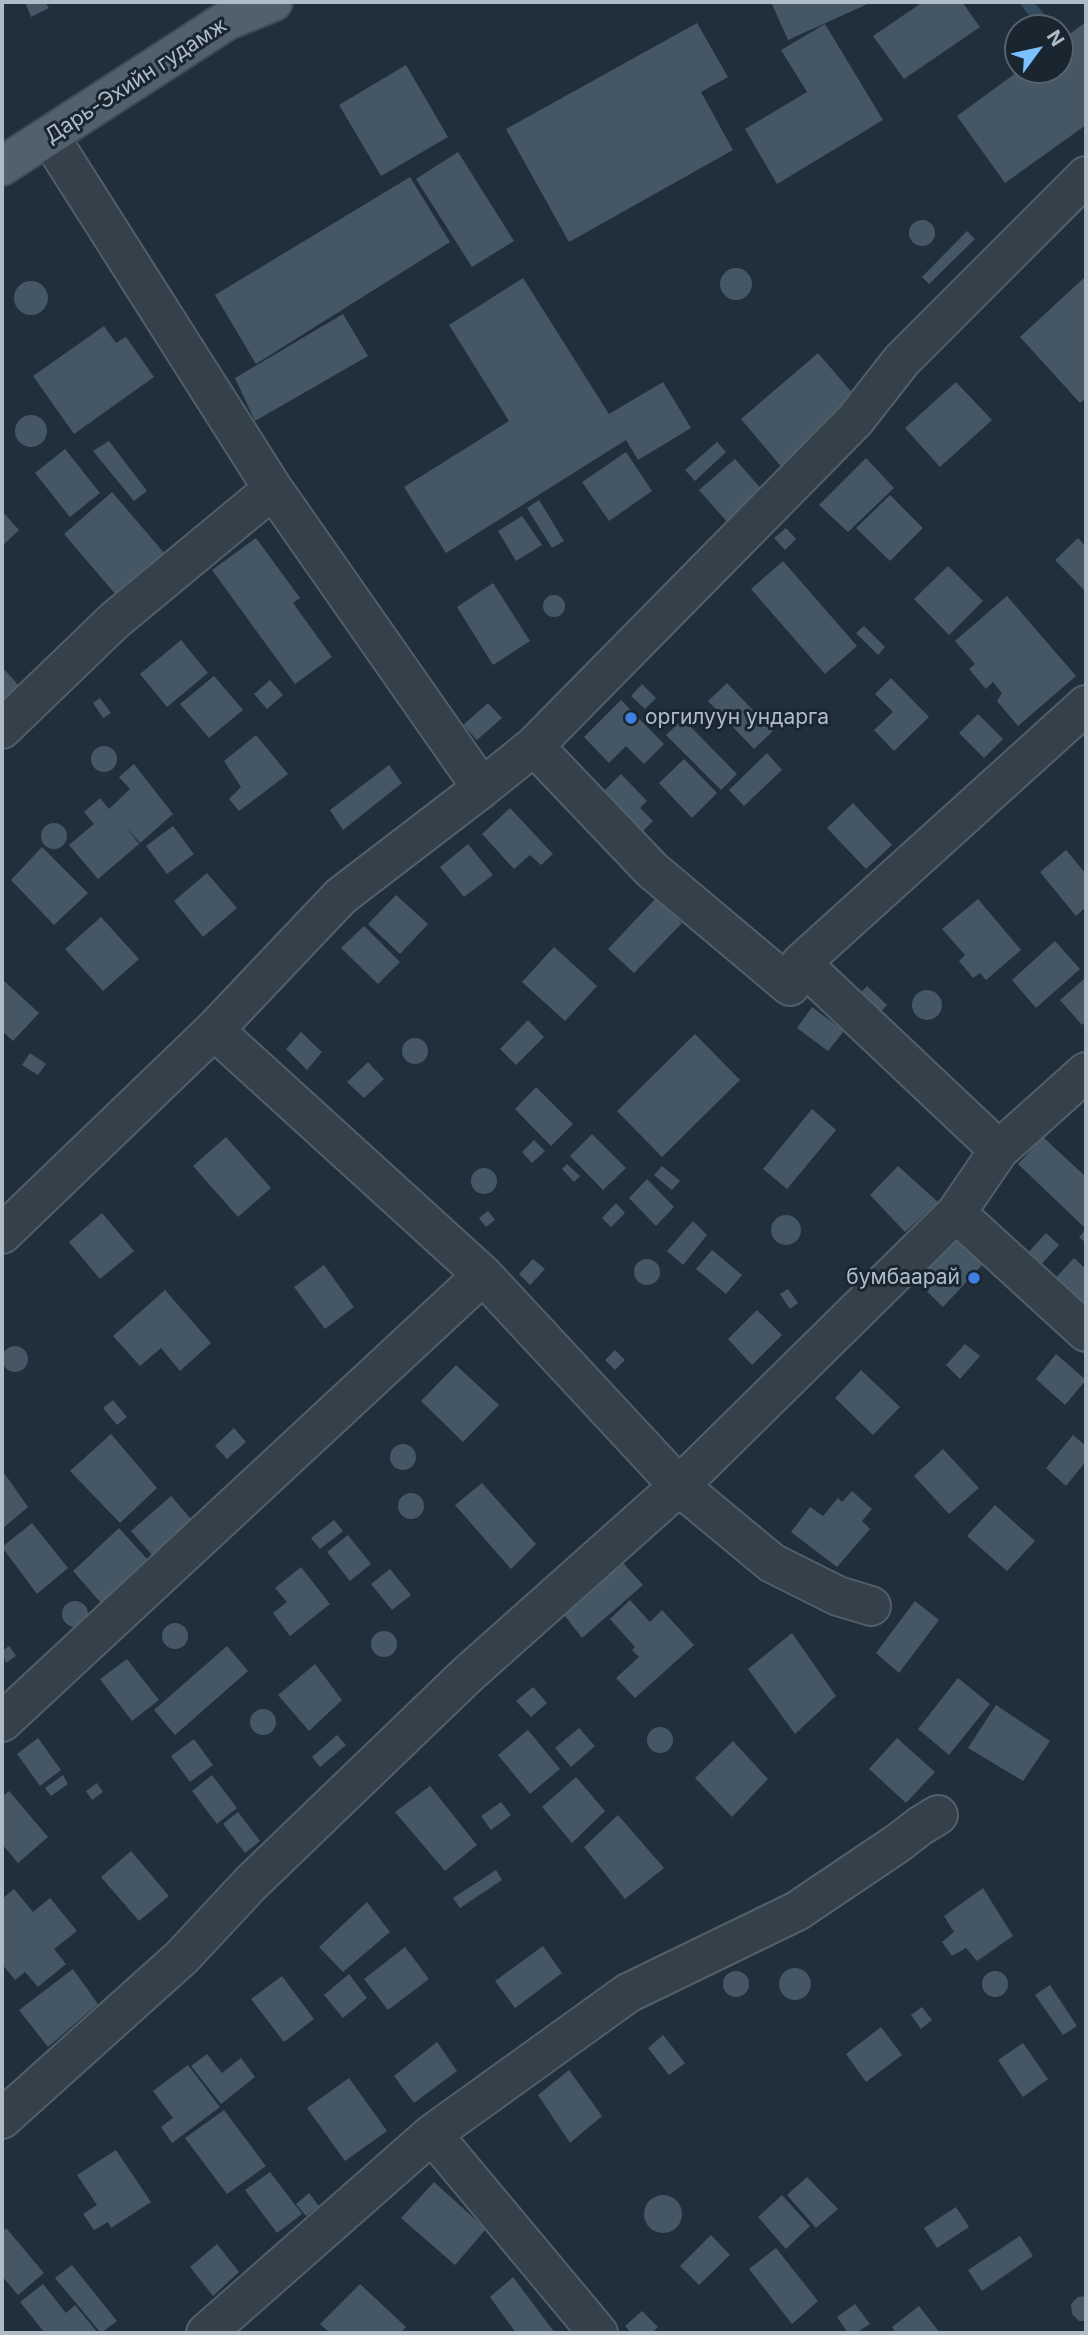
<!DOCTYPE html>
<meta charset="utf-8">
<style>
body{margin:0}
#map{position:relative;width:1088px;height:2335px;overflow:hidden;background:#202f3b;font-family:Inter,sans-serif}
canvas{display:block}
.frame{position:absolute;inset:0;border:4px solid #aebcc8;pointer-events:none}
.north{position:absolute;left:1004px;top:14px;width:70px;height:70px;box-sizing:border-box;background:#192630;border:2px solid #55626d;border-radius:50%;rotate:57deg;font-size:19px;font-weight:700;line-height:28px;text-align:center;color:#aebcc8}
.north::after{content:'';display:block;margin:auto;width:24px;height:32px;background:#7cc1ff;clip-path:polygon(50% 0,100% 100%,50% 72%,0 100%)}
</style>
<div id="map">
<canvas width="1088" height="2335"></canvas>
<div class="frame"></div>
<div class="north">N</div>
</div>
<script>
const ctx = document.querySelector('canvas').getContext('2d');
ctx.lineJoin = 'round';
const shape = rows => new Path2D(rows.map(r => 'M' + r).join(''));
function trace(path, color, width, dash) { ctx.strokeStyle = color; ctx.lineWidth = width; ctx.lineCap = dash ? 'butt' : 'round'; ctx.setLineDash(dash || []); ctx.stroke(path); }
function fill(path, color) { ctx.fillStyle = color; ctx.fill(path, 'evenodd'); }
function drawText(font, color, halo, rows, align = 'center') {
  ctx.font = font + ' Inter,sans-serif'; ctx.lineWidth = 6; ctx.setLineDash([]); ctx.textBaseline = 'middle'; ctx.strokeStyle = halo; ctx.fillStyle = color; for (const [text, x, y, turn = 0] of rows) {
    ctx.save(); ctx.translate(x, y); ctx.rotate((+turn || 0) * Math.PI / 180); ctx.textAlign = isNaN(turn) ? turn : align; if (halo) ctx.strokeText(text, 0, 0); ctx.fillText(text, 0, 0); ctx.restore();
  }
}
trace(shape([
 [1026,2,1048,28]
]), '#304c62', 12);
fill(shape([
 [25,2,45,2,49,8,31,17],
 [771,2,872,2,788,40],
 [923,2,962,2,980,27,904,79,873,36],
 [1086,22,1086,125,1005,183,957,116,1020,70,1060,70,1060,41],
 [697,23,728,77,701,92,733,150,569,242,506,129],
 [825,24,883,120,777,184,745,129,807,92,781,50],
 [406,65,448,137,381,176,339,105],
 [458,152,514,241,472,267,416,179],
 [410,177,450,242,256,364,215,295],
 '909 233a13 13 0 1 1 26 0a13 13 0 1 1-26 0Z',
 [967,231,975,239,929,284,922,277],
 '720 284a16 16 0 1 1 32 0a16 16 0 1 1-32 0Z',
 [1086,276,1086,398,1080,403,1020,337],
 [523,278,609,414,663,382,691,428,638,460,626,440,446,553,404,487,509,421,449,325],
 '14 298a17 17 0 1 1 34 0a17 17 0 1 1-34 0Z',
 [343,314,368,356,255,421,235,378],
 [104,326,116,343,126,337,154,377,74,434,33,376],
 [818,353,861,403,784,470,741,419],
 [956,382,992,420,940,467,905,428],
 '15 431a16 16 0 1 1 32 0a16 16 0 1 1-32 0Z',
 [109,441,147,491,134,501,93,451],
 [717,442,726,452,695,481,685,470],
 [65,449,100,493,70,517,35,473],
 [626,452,652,491,609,521,582,482],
 [866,458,894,488,848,532,819,505],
 [735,459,764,492,728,523,699,490],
 [112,492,165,554,117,596,64,534],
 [890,495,923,528,890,561,856,528],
 [539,500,564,541,552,548,527,508],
 [2,511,19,530,2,546],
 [522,516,542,545,516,561,498,531],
 [786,528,796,539,785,550,774,538],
 [256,538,300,598,293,603,332,657,295,684,212,570],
 [1078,538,1086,547,1086,592,1055,560],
 [783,561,857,646,825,674,751,589],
 [948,566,983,601,949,635,914,599],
 [493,583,530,641,493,665,457,607],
 '543 606a11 11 0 1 1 22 0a11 11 0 1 1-22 0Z',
 [1007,596,1076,676,1018,726,997,701,1002,693,993,682,986,689,969,669,975,664,955,641],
 [864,626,885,647,878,655,856,633],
 [181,640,208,673,167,707,140,674],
 [2,667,22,689,2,707],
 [214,676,243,710,209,738,180,704],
 [891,678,929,717,894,751,874,730,893,712,875,694],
 [270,680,283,695,267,709,254,694],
 [727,683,773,731,754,749,708,701],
 [642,684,656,698,645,709,631,696],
 [100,698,111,713,103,718,93,703],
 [621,700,664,744,644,764,626,746,609,763,584,737],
 [488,703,502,718,477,740,463,725],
 [978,714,1003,739,984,758,959,733],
 [683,719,737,774,721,790,666,735],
 [256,735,288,774,239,811,229,799,241,787,224,761],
 '91 759a13 13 0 1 1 26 0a13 13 0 1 1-26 0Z',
 [767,753,782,770,744,806,729,790],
 [684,759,717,793,692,818,659,783],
 [134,764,173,814,140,843,126,827,139,844,98,879,69,845,94,824,84,812,100,798,109,809,130,789,119,777],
 [389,765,402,783,343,830,330,810],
 [621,774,647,801,640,808,653,821,642,832,603,792],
 [853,803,892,845,866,869,827,828],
 [510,808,553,854,541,865,530,855,514,869,482,834],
 '41 836a13 13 0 1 1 26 0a13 13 0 1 1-26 0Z',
 [173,826,194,854,167,874,146,846],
 [468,844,493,875,464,897,440,867],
 [42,847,88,893,54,925,11,880],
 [1066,850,1086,874,1086,907,1076,916,1040,872],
 [207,873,237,908,203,937,174,901],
 [396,895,428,924,400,954,368,924],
 [656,898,682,923,634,973,608,949],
 [978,899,1021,950,986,980,980,973,973,978,959,961,965,955,942,929],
 [101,917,139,959,103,991,65,949],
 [364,926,400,962,378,984,341,948],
 [1055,941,1080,969,1036,1008,1012,980],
 [554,947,597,986,565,1021,522,982],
 [1085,978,1086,1022,1082,1025,1060,1000],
 [2,979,39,1013,13,1041,2,1031],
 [867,986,887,1005,879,1014,859,995],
 '912 1005a15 15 0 1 1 30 0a15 15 0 1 1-30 0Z',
 [812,1007,844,1031,828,1051,797,1028],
 [528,1020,544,1037,516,1065,500,1049],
 [301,1032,322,1052,307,1070,286,1049],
 [695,1034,740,1080,662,1157,617,1111],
 '402 1051a13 13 0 1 1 26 0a13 13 0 1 1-26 0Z',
 [30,1053,46,1064,38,1075,22,1065],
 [368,1062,384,1079,364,1098,347,1082],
 [536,1087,573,1124,551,1146,515,1109],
 [812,1109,836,1130,787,1189,763,1169],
 [592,1134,626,1168,603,1190,570,1156],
 [226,1137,271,1188,238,1217,193,1166],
 [1043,1137,1086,1177,1086,1243,1079,1237,1086,1229,1018,1164],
 [534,1140,545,1151,532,1163,522,1152],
 [567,1164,580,1176,574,1182,562,1169],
 [662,1166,680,1181,672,1190,654,1175],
 [898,1166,938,1202,905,1232,870,1195],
 '471 1181a13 13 0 1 1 26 0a13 13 0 1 1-26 0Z',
 [647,1179,674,1207,656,1226,629,1198],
 [616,1203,625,1213,611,1227,602,1218],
 [488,1211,495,1220,486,1227,479,1218],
 [102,1213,134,1251,100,1279,69,1242],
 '771 1230a15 15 0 1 1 30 0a15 15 0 1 1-30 0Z',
 [693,1221,707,1235,683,1265,667,1251],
 [1046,1233,1059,1245,1036,1270,1023,1258],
 [959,1235,987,1260,943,1307,916,1281],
 [712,1250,742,1275,726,1294,696,1269],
 [1074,1258,1086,1269,1086,1299,1076,1310,1049,1285],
 [533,1259,545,1269,530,1285,519,1274],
 '634 1272a13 13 0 1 1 26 0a13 13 0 1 1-26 0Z',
 [324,1265,354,1307,325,1329,294,1287],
 [788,1289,798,1303,790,1309,780,1294],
 [165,1290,211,1343,180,1371,161,1348,140,1366,113,1336],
 [757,1310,782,1335,752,1365,728,1339],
 [965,1344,980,1356,960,1379,946,1365],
 '2 1359a13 13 0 1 1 26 0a13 13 0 1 1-26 0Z',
 [615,1350,625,1360,615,1370,605,1360],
 [1056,1354,1086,1380,1065,1405,1036,1379],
 [456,1365,499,1405,463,1442,421,1401],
 [861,1370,900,1407,873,1435,835,1398],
 [113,1400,127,1417,117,1425,103,1408],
 [234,1428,246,1442,227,1459,215,1446],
 [111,1434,157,1488,120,1523,70,1471],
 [1073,1435,1086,1446,1086,1461,1066,1486,1046,1468],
 '390 1457a13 13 0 1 1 26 0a13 13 0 1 1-26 0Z',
 [943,1449,979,1488,949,1514,914,1476],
 [2,1470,28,1507,2,1529],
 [482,1483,536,1544,511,1569,455,1505],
 [852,1491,872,1509,862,1521,870,1529,837,1567,791,1532,810,1507,823,1516,838,1498,842,1502],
 '398 1506a13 13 0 1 1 26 0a13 13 0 1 1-26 0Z',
 [171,1496,192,1520,152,1555,131,1531],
 [995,1505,1035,1541,1007,1571,967,1536],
 [334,1520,343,1531,320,1549,311,1538],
 [32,1523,68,1568,37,1594,2,1547],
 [119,1528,148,1560,101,1603,73,1571],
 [348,1535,371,1564,350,1581,327,1552],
 [617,1556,643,1585,582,1638,558,1607],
 [301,1567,330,1604,290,1636,273,1613,287,1602,275,1588],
 [390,1569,411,1595,392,1610,371,1584],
 [630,1600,650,1622,662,1610,694,1645,635,1698,616,1678,639,1657,632,1650,635,1647,610,1619],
 [915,1601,939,1620,899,1673,876,1653],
 '62 1614a13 13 0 1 1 26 0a13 13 0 1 1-26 0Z',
 '162 1636a13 13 0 1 1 26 0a13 13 0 1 1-26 0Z',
 '371 1644a13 13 0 1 1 26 0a13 13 0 1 1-26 0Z',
 [792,1633,836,1696,795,1734,748,1669],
 [9,1646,16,1656,6,1663,2,1651],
 [227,1646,248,1671,175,1735,154,1710],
 [127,1659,159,1700,132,1721,100,1679],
 [315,1664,342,1700,309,1731,278,1695],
 [958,1678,990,1704,949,1755,918,1729],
 [533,1687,547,1703,531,1717,516,1701],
 [996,1705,1050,1741,1023,1781,968,1748],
 '250 1722a13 13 0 1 1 26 0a13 13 0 1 1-26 0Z',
 '647 1740a13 13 0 1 1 26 0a13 13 0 1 1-26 0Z',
 [579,1728,595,1746,571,1767,555,1748],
 [528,1730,560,1769,530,1794,498,1755],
 [337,1735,346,1745,320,1767,312,1757],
 [38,1738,61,1770,40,1786,17,1754],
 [897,1738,935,1772,906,1803,869,1769],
 [194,1739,213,1765,190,1782,171,1756],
 [733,1741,768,1779,732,1817,695,1778],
 [63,1775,68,1784,51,1796,45,1788],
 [212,1775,237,1808,217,1824,192,1791],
 [576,1777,605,1811,572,1843,542,1807],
 [97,1783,103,1792,92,1800,86,1791],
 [430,1786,477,1845,445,1871,395,1812],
 [9,1791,48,1837,18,1863,2,1844,2,1797],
 [501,1802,511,1815,491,1830,481,1816],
 [238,1812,260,1841,245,1853,223,1824],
 [618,1815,664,1868,625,1899,584,1847],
 [131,1851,169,1896,139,1921,101,1877],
 [496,1870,502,1880,460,1908,453,1898],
 [983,1888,1013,1936,977,1961,966,1948,952,1956,942,1942,954,1932,944,1916],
 [14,1889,33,1912,50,1898,77,1931,54,1949,66,1964,38,1987,25,1972,15,1980,2,1964,2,1899],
 [367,1902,390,1932,343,1972,319,1947],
 [543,1946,562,1973,515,2008,495,1981],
 [405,1947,429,1979,388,2010,364,1979],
 '779 1984a16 16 0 1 1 32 0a16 16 0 1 1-32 0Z',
 [73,1969,98,2004,48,2047,19,2010],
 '982 1984a13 13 0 1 1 26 0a13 13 0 1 1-26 0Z',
 '723 1984a13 13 0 1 1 26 0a13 13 0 1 1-26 0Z',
 [349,1974,367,1998,343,2018,324,1995],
 [282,1976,314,2019,284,2042,251,1999],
 [1050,1985,1077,2026,1063,2035,1035,1995],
 [922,2007,932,2020,921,2029,911,2015],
 [881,2027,902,2055,866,2082,846,2054],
 [663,2035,685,2063,669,2075,648,2048],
 [437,2042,457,2071,414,2103,394,2076],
 [1023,2043,1048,2079,1023,2097,998,2060],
 [207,2054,222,2073,241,2058,255,2077,221,2104,191,2066],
 [188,2065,220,2107,172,2143,161,2127,173,2118,153,2091],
 [569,2070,602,2116,570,2143,538,2095],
 [349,2078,387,2131,345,2161,307,2108],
 [224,2110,266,2166,227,2194,185,2138],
 [116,2150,151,2202,111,2228,108,2222,94,2230,83,2214,97,2205,77,2175],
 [270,2172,302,2214,277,2233,245,2190],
 [807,2177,838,2209,816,2228,787,2195],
 [434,2182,486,2229,455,2265,401,2218],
 [309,2193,319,2206,306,2216,296,2204],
 [782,2195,810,2226,786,2249,758,2217],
 '644 2214a19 19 0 1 1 38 0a19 19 0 1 1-38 0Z',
 [956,2207,969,2227,937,2248,924,2228],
 [6,2228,44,2273,18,2295,2,2276,2,2232],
 [711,2235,730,2255,699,2285,680,2266],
 [1020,2236,1033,2256,982,2291,968,2270],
 [217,2244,239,2272,213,2296,190,2267],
 [776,2248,818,2301,792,2324,749,2269],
 [72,2265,117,2321,101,2333,55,2278],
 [513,2277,555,2333,516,2333,490,2297],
 [43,2284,66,2313,75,2305,98,2333,45,2333,20,2302],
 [360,2284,406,2327,400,2333,330,2333,320,2324],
 [1086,2296,1086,2321,1079,2321,1072,2314,1071,2304,1078,2297],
 [855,2304,870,2324,856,2333,848,2333,837,2317],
 [919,2306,940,2333,896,2333,892,2327],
 [642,2311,658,2327,652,2333,631,2333,625,2326]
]), '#455765');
const minor = shape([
 [2,729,115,620,273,489],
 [534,746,652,870,790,986,801,963,1086,705],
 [482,788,534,746,855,420,902,360,1086,176],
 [801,963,999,1150],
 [956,1213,1086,1332],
 [2,1234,214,1030,341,896,482,788,273,489,49,136],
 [871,1606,838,1596,772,1563,679,1486,956,1213,999,1150,1086,1072],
 [2,1722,483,1275],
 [2,2119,182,1957,251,1883,467,1675,679,1486,483,1275,214,1030],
 [432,2134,628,1993,797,1911,898,1843,920,1826,938,1815],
 [206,2333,432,2134,598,2333]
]);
const major = shape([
 [2,166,226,21,273,2]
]);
trace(minor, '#515f69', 42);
trace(major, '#3d4a55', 42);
trace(minor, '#34414b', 38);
trace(major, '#51606c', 38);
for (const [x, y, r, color] of [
 [631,718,7,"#3f7fe0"],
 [974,1278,7,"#3f7fe0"]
]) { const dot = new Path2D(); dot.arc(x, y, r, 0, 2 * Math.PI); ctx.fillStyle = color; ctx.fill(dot); trace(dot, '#192630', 2.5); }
drawText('21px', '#aebcc8', '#192630', [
 ["Дарь-Эхийн гудамж",136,81,-33]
]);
drawText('21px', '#aebcc8', '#192630', [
 ["оргилуун ундарга",645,718],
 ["бумбаарай",960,1278,"right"]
], 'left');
</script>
